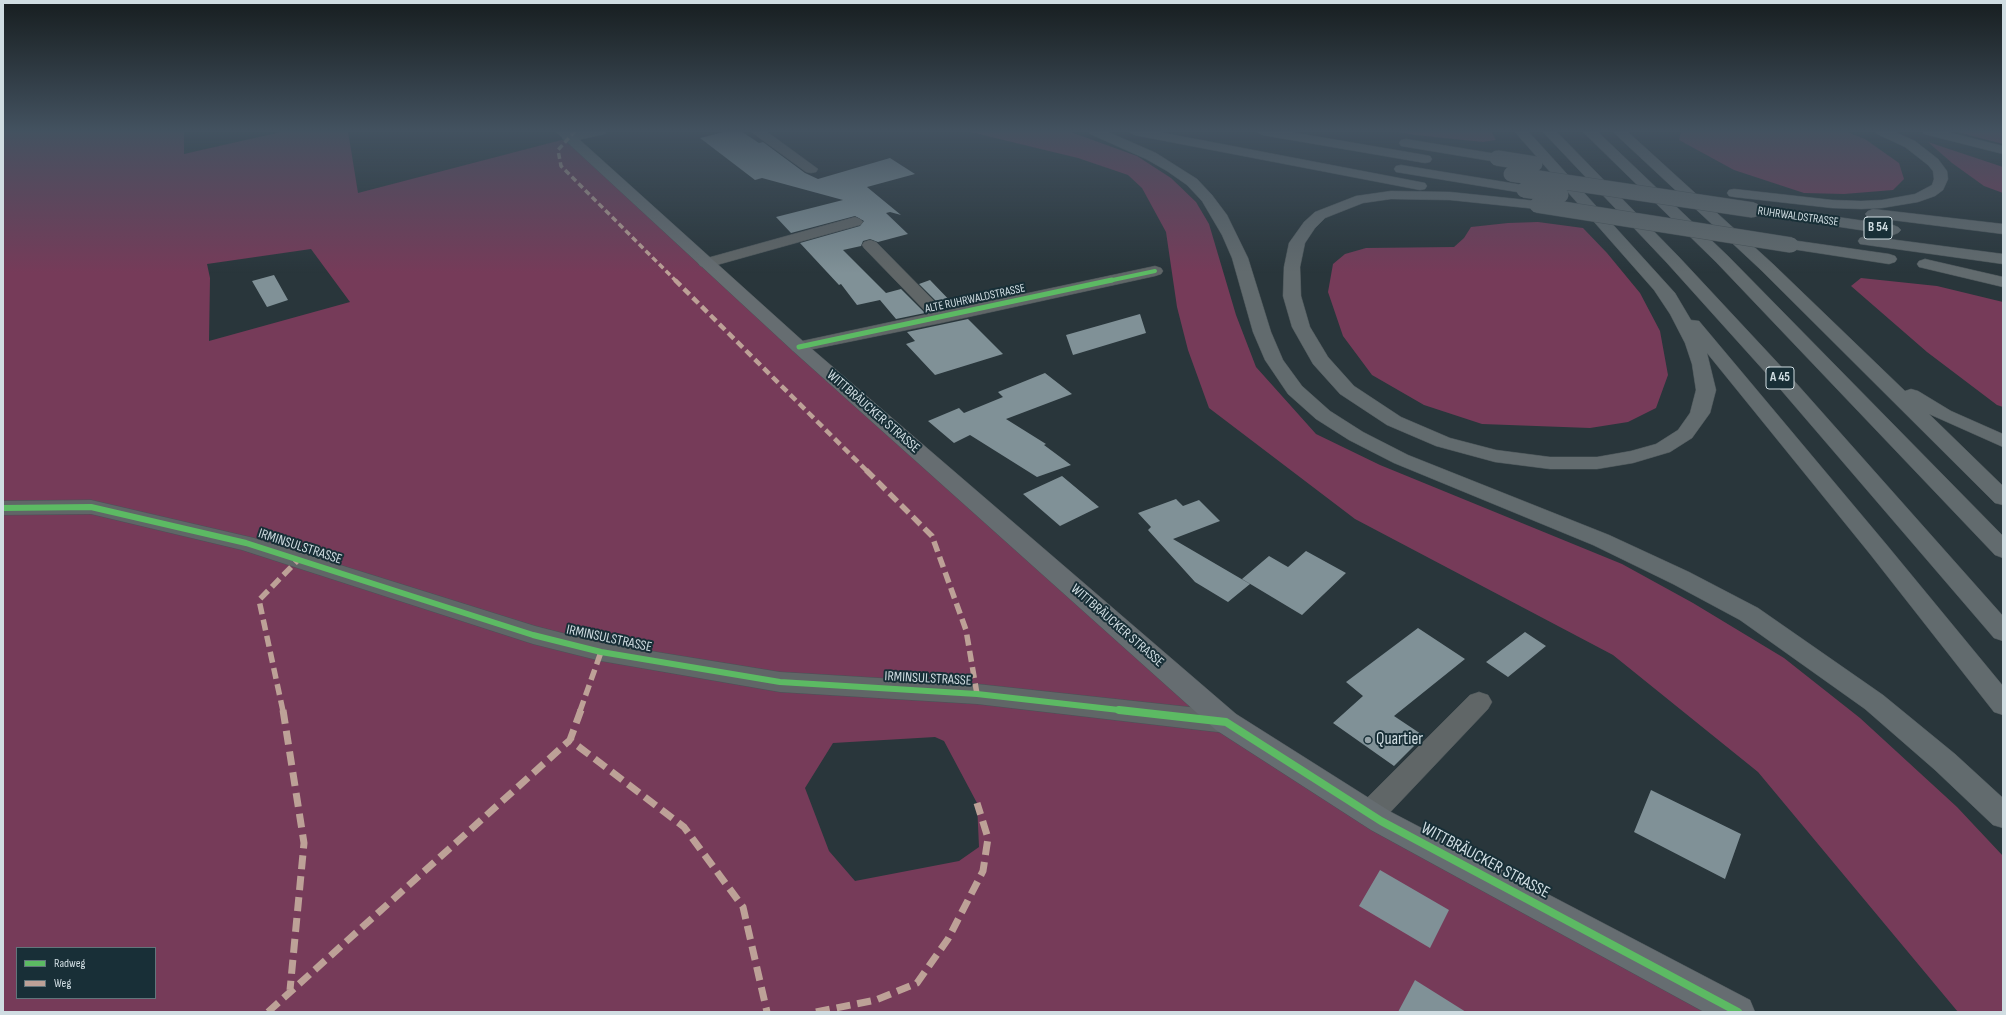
<!DOCTYPE html>
<meta charset="utf-8">
<style>
body{margin:0}
#map{position:relative;width:2006px;height:1015px;overflow:hidden;background:#29363b;font-family:"Sofia Sans Condensed",sans-serif}
canvas{display:block}
.frame{position:absolute;inset:0;border:4px solid #d0dde2;pointer-events:none}
.legend{position:absolute;left:16px;top:947px;width:140px;height:52px;box-sizing:border-box;background:#182f37;border:1px solid #62757b;margin:0;padding:5px 7px;list-style:none;font-size:12px;color:#d0dde2}
.legend li{display:flex;align-items:center;gap:8px;height:20px}
.legend b{width:20px;border:1px solid #62757b}
</style>
<div id="map">
<canvas width="2006" height="1015"></canvas>
<div class="frame"></div>
<ul class="legend">
<li><b style="height:5px;background:#5cba63"></b>Radweg</li>
<li><b style="height:5px;background:#bda197"></b>Weg</li>
</ul>
</div>
<script>
const ctx = document.querySelector('canvas').getContext('2d');
ctx.lineJoin = 'round';
function fill(path, color) { ctx.fillStyle = color; ctx.fill(path, 'evenodd'); }
const shape = rows => new Path2D(rows.map(r => 'M' + r).join(''));
function trace(path, color, width, dash) { ctx.strokeStyle = color; ctx.lineWidth = width; ctx.lineCap = dash ? 'butt' : 'round'; ctx.setLineDash(dash || []); ctx.stroke(path); }
function drawText(font, color, halo, rows, align = 'center') {
  ctx.font = font + ' "Sofia Sans Condensed",sans-serif'; ctx.lineWidth = 4; ctx.setLineDash([]); ctx.textBaseline = 'middle'; ctx.strokeStyle = halo; ctx.fillStyle = color; for (const [text, x, y, turn = 0] of rows) {
    ctx.save(); ctx.translate(x, y); ctx.rotate((+turn || 0) * Math.PI / 180); ctx.textAlign = isNaN(turn) ? turn : align; if (halo) ctx.strokeText(text, 0, 0); ctx.fillText(text, 0, 0); ctx.restore();
  }
}
fill(shape([
 [3,131,184,131,184,154,285,131,348,131,358,193,569,138,1226,722,1738,1012,3,1012],
 [311,249,350,302,209,341,210,278,207,264],
 [935,737,944,741,977,803,979,847,959,861,855,881,829,851,805,788,833,743],
 [17,948,155,948,155,998,17,998],
 [966,131,1068,131,1137,156,1171,178,1196,202,1209,224,1236,315,1256,367,1316,434,1380,465,1622,564,1693,603,1784,658,1860,718,1957,807,2003,856,2003,1012,1958,1012,1758,772,1613,655,1355,519,1209,408,1188,350,1177,307,1166,232,1142,188,1128,175,1078,158],
 [1392,131,1491,131,1496,140,1483,142,1414,135],
 [1681,131,1845,131,1865,139,1899,163,1904,179,1893,190,1844,194,1804,193,1734,170,1679,140],
 [1953,131,2003,131,2003,144],
 [1928,142,2003,167,2003,193,1984,186,1952,163],
 [1538,222,1583,228,1607,253,1640,293,1660,331,1668,375,1656,408,1628,422,1590,428,1482,424,1424,405,1372,375,1343,336,1328,292,1333,264,1345,254,1366,248,1454,247,1464,238,1471,227,1508,223],
 [1861,278,1937,286,2003,302,2003,407,1997,405,1927,352,1851,286]
]), '#763b59');
fill(shape([
 [727,131,741,131,759,143,763,142,805,173,818,179,890,158,915,174,867,187,901,215,890,212,886,213,908,234,878,242,870,239,863,241,861,246,843,250,886,293,901,289,925,313,896,319,880,300,857,305,841,284,839,285,800,243,860,226,864,221,855,216,791,233,776,217,843,200,762,178,755,180,700,138],
 [274,275,288,300,267,307,252,281],
 [930,280,956,307,944,309,919,284],
 [1140,314,1146,333,1073,355,1066,335],
 [968,319,1003,354,935,375,906,344,915,341,907,332],
 [1045,373,1072,394,1006,419,1046,444,1044,445,1071,465,1037,477,970,435,954,443,928,421,959,408,964,413,1003,397,998,392],
 [1062,476,1099,507,1060,526,1023,494],
 [1176,499,1183,506,1199,500,1220,521,1173,539,1250,584,1228,602,1195,582,1148,530,1151,527,1138,513],
 [1306,551,1346,573,1302,615,1242,579,1269,556,1288,567],
 [1418,628,1465,659,1394,716,1424,736,1394,766,1333,723,1363,696,1346,682],
 [1525,632,1546,646,1508,677,1486,662],
 [1651,790,1741,834,1725,879,1634,832],
 [1380,870,1449,910,1430,948,1359,906],
 [1415,980,1466,1012,1398,1012]
]), '#809197');
const minor = shape([
 [583,131,607,131,605,134,569,142,564,141,562,138,564,135,583,131],
 [750,131,766,131,818,169,816,172,811,173,806,172,750,131],
 [855,217,860,219,863,222,860,225,706,268,700,266,698,263,700,260,855,217],
 [870,240,876,242,944,311,1155,266,1161,268,1163,271,1161,274,1155,276,941,323,799,352,793,351,790,347,793,343,928,314,864,248,862,245,864,242,870,240],
 [91,500,254,538,535,626,601,643,780,672,977,684,1226,711,1236,714,1240,722,1236,730,1226,733,977,704,780,692,601,661,533,644,242,550,91,514,3,515,3,501,91,500],
 [1479,692,1488,695,1492,702,1488,709,1380,823,1370,826,1360,823,1355,814,1360,805,1470,695,1479,692]
]);
const major = shape([
 [555,131,570,131,805,343,1236,714,1391,812,1750,1000,1755,1012,1704,1012,1371,830,1216,730,793,351,555,131]
]);
const highway = shape([
 [1088,131,1106,131,1156,153,1197,179,1212,195,1227,215,1248,258,1271,332,1283,360,1302,386,1330,411,1363,432,1408,455,1609,535,1689,572,1758,608,1883,695,1955,754,2003,798,2003,828,1993,825,1935,770,1865,709,1740,620,1673,584,1593,545,1394,463,1349,440,1316,419,1288,394,1265,360,1253,332,1232,258,1222,235,1202,201,1187,185,1167,171,1146,159,1090,134,1088,131],
 [1127,131,1154,131,1420,182,1425,183,1427,186,1425,189,1420,190,1134,135,1127,131],
 [1255,131,1285,131,1425,155,1430,156,1432,159,1430,162,1425,163,1262,135,1255,131],
 [1514,131,1528,131,1675,293,1691,320,1699,321,1886,544,2003,686,2003,715,1994,712,1870,554,1707,353,1716,390,1710,413,1692,438,1670,452,1633,463,1597,469,1550,469,1495,462,1436,446,1387,425,1340,394,1313,364,1292,327,1283,296,1284,267,1289,243,1304,222,1315,212,1356,196,1391,191,1450,192,1537,201,1542,202,1544,205,1542,208,1537,209,1450,200,1391,199,1363,203,1325,218,1315,228,1305,243,1300,267,1301,296,1310,327,1328,357,1354,386,1401,417,1450,438,1496,450,1550,457,1597,457,1631,451,1656,444,1678,430,1690,413,1696,390,1692,364,1685,343,1670,314,1654,290,1514,131],
 [1542,131,1556,131,1679,257,1789,375,2003,616,2003,641,1994,638,1775,383,1667,263,1542,131],
 [1582,131,1597,131,1728,256,2003,536,2003,558,1995,555,1716,262,1582,131],
 [1612,131,1627,131,1773,264,1905,391,1911,389,1918,391,1951,411,2003,434,2003,447,1929,414,2003,486,2003,505,1995,503,1761,270,1612,131],
 [1875,131,1893,131,1915,141,1938,159,1947,171,1948,179,1943,190,1935,196,1918,202,1882,208,1861,209,1832,208,1734,197,1729,196,1727,193,1729,190,1734,189,1832,200,1861,201,1882,200,1915,194,1932,185,1934,179,1933,171,1928,165,1905,147,1877,134,1875,131],
 [1922,131,1944,131,2003,146,2003,154,1924,134,1922,131],
 [1406,139,1497,154,1502,155,1504,158,1502,161,1497,162,1401,146,1399,143,1401,140,1406,139],
 [1401,165,1517,184,1522,185,1524,188,1522,191,1517,192,1396,172,1394,169,1396,166,1401,165],
 [1753,205,1893,225,1898,227,1901,230,1898,233,1893,235,1748,213,1745,210,1748,207,1753,205],
 [1873,209,2003,224,2003,234,1868,217,1865,214,1868,211,1873,209],
 [1866,236,2003,254,2003,264,1860,244,1858,241,1860,238,1866,236],
 [1791,240,1889,254,1895,256,1897,259,1895,262,1889,264,1785,248,1783,245,1785,242,1791,240],
 [1925,259,2003,277,2003,287,1919,267,1917,264,1919,261,1925,259]
]);
trace(minor, '#495357', 1);
trace(major, '#495357', 1);
trace(highway, '#495357', 1);
fill(minor, '#606667');
fill(major, '#666d71');
fill(highway, '#626b6e');
const highwayBridge = shape([
 [1497,158,1535,164],
 [1511,174,1753,210],
 [1524,190,1561,195],
 [1537,205,1791,245]
]);
trace(highwayBridge, '#495357', 16, []);
trace(highwayBridge, '#626b6e', 15);
trace(shape([
 [575,131,558,150,561,166,676,281]
]), '#bda197', 3.5, [6, 3.5]);
trace(shape([
 [675,280,867,471]
]), '#bda197', 4.5, [8, 4.5]);
trace(shape([
 [866,470,932,536,966,630,977,694],
 [283,711,259,600,299,559],
 [580,711,601,652]
]), '#bda197', 5.5, [11, 5.5]);
trace(shape([
 [283,710,304,843,290,990],
 [581,710,570,740,684,827,743,907,767,1012],
 [268,1012,570,740],
 [816,1012,876,1000,917,983,948,939,983,871,988,838,977,803]
]), '#bda197', 7, [14, 7]);
trace(shape([
 [1108,281,1155,271]
]), '#5cba63', 4);
trace(shape([
 [799,347,1112,280]
]), '#5cba63', 5);
trace(shape([
 [3,508,91,507,246,543,533,635,601,652,780,682,977,694,1128,711]
]), '#5cba63', 6);
trace(shape([
 [1119,710,1226,722,1381,821,1738,1012]
]), '#5cba63', 8);
const sky = ctx.createLinearGradient(0, 0, 0, 273);
sky.addColorStop(0, '#171e20');
sky.addColorStop(0.48, '#435260');
sky.addColorStop(1, '#43526000');
ctx.fillStyle = sky;
ctx.fillRect(0, 0, 2006, 273);
for (const [x, y, r, color] of [
 [1368,740,4,"#96a3a8"]
]) { const dot = new Path2D(); dot.arc(x, y, r, 0, 2 * Math.PI); ctx.fillStyle = color; ctx.fill(dot); trace(dot, '#182f37', 1.5); }
drawText('12px', '#d0dde2', '#182f37', [
 ["RUHRWALDSTRASSE",1798,217,8],
 ["ALTE RUHRWALDSTRASSE",975,299,-12]
]);
for (const [x, y, w] of [
 [1878,228,28],
 [1780,378,28]
]) { const box = new Path2D(); box.roundRect(x - w / 2, y - 11, w, 22, 3); ctx.fillStyle = '#182f37'; ctx.fill(box); trace(box, '#d0dde2', 1); }
drawText('bold 13px', '#d0dde2', null, [
 ["B 54",1878,228],
 ["A 45",1780,378]
]);
drawText('14px', '#d0dde2', '#182f37', [
 ["WITTBRÄUCKER STRASSE",873,412,41],
 ["IRMINSULSTRASSE",300,547,18],
 ["WITTBRÄUCKER STRASSE",1117,626,41],
 ["IRMINSULSTRASSE",609,639,12],
 ["IRMINSULSTRASSE",928,679,3]
]);
drawText('17px', '#d0dde2', '#182f37', [
 ["Quartier",1376,740]
], 'left');
drawText('17px', '#d0dde2', '#182f37', [
 ["WITTBRÄUCKER STRASSE",1485,861,28]
]);
</script>
